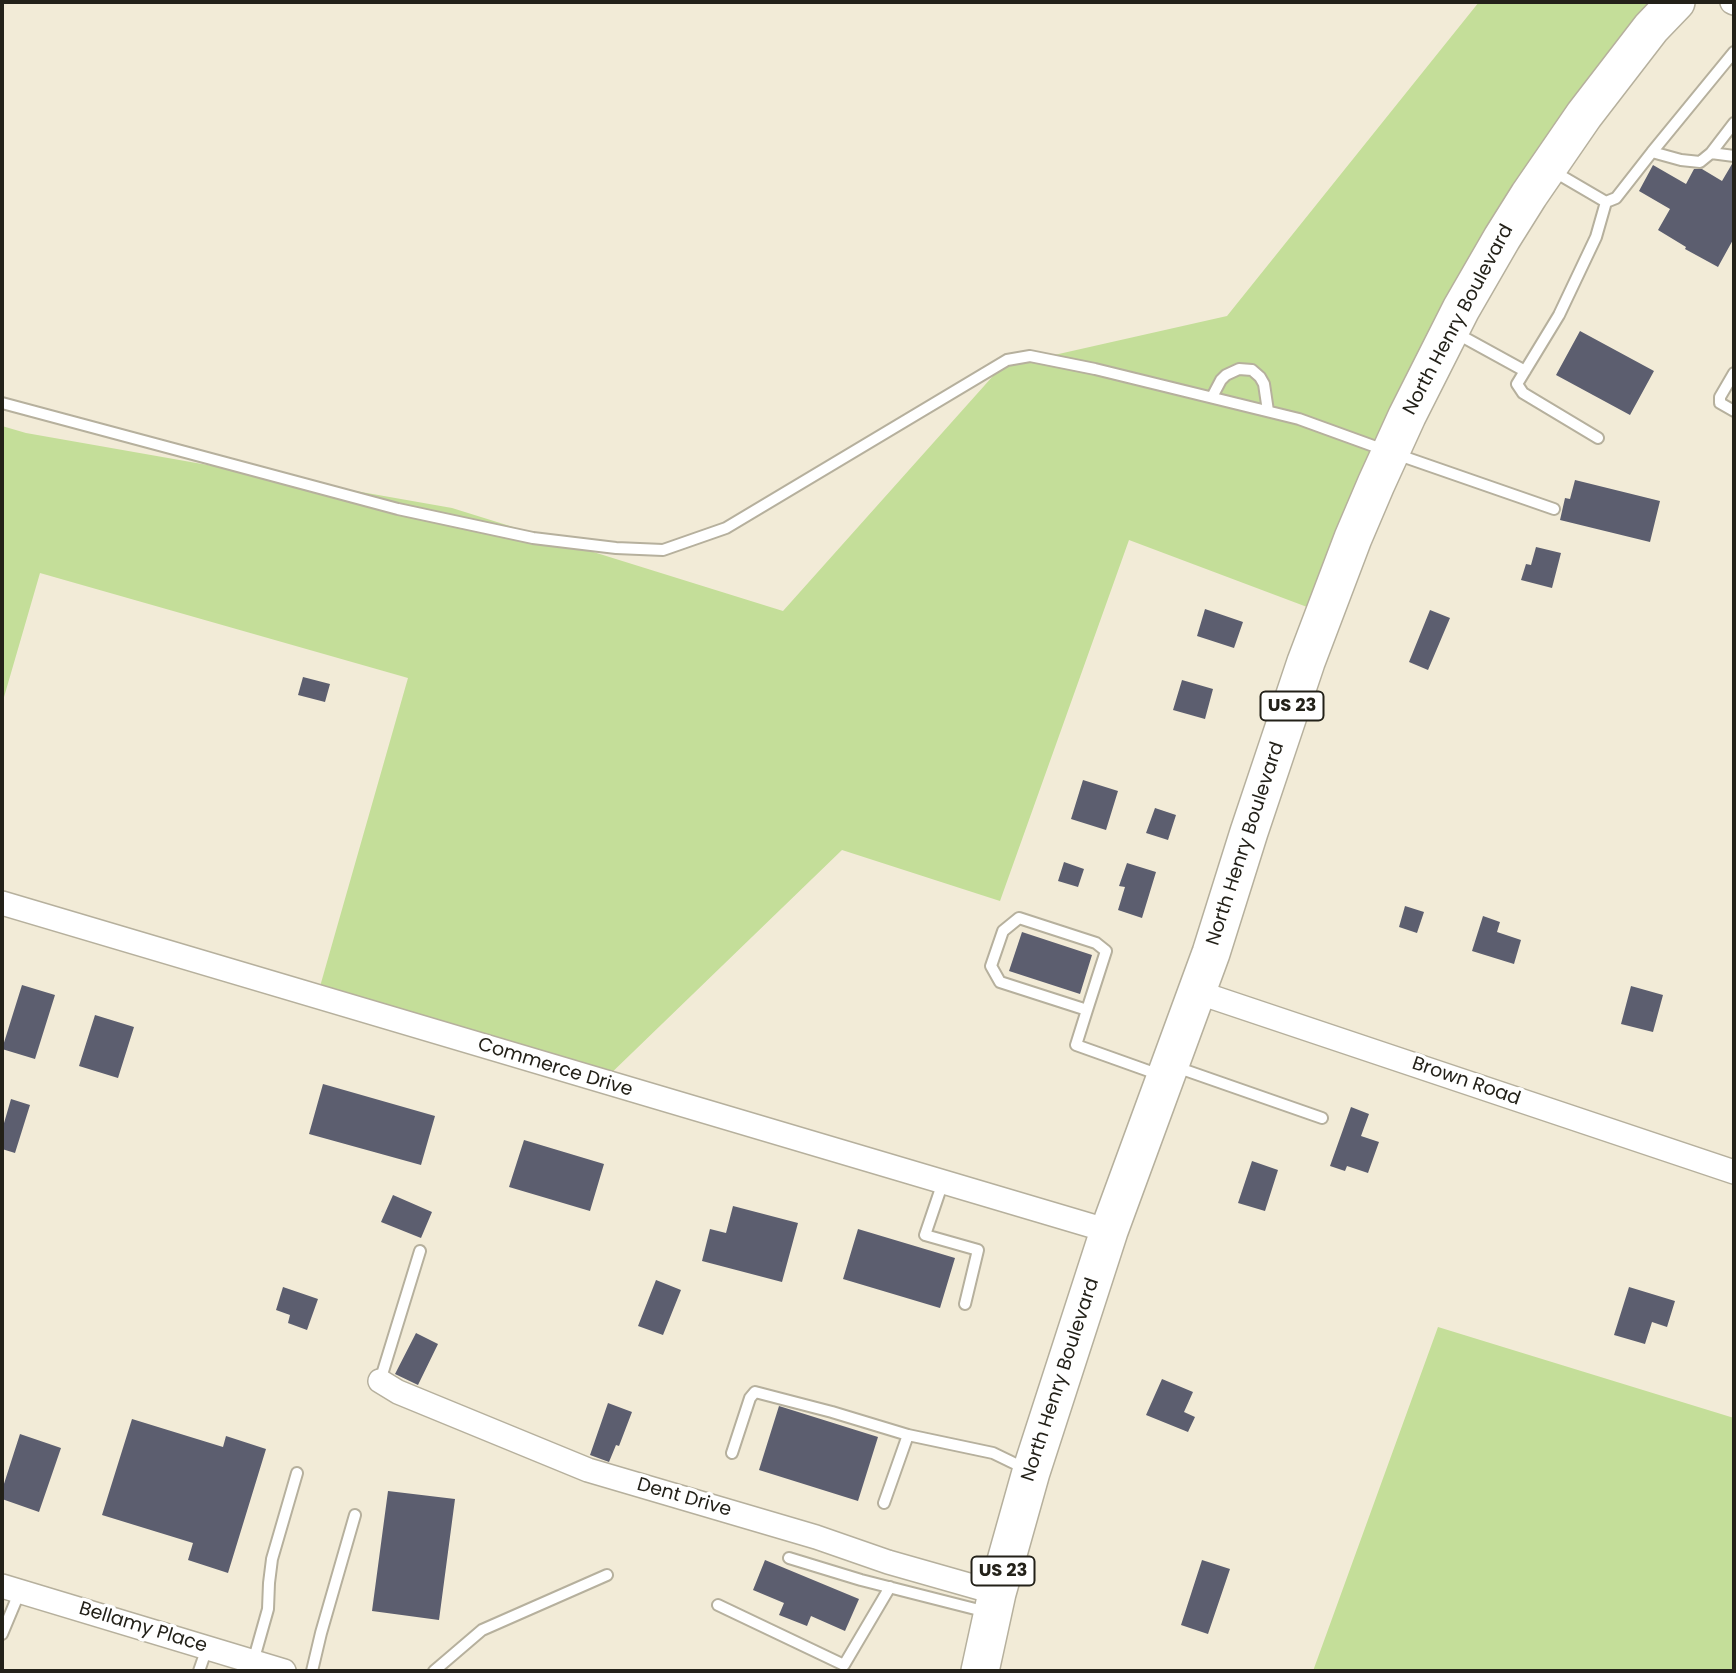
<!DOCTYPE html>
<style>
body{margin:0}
#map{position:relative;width:1736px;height:1673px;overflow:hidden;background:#f2ebd7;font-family:Poppins,sans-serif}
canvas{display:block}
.frame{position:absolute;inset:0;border:4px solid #232119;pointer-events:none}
</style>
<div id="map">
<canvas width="1736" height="1673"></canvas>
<div class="frame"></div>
</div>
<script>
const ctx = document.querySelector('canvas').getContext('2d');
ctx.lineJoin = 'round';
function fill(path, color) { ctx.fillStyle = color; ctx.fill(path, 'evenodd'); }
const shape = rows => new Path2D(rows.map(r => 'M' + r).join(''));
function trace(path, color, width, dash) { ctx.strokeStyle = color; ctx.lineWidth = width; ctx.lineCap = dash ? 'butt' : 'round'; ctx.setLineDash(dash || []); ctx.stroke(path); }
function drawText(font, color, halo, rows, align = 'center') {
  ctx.font = font + ' Poppins,sans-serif'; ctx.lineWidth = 7; ctx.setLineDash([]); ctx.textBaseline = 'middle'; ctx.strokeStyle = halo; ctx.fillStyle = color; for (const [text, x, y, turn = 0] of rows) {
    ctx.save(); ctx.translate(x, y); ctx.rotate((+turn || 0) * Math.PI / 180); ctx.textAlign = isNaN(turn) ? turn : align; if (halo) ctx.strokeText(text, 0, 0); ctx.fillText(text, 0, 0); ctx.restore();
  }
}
fill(shape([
 [1479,2,1661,2,1467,290,1331,616,1129,540,1000,901,842,850,603,1081,319,990,408,678,40,573,2,704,2,426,26,433,452,508,783,611,1001,367,1227,316],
 [1438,1327,1734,1418,1734,1671,1313,1671]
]), '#c4de99');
fill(shape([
 [1732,164,1734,164,1734,238,1718,267,1685,249,1686,247,1658,230,1670,209,1639,191,1653,165,1686,184,1694,169,1702,169,1722,181],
 [1580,331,1654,371,1630,415,1556,375],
 [1575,480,1660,501,1650,542,1560,520,1565,498,1570,499],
 [1536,547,1561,553,1552,588,1521,580,1526,564,1531,565],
 [1205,609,1243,622,1234,648,1197,636],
 [1430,610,1450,618,1428,670,1409,662],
 [303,677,330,684,325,702,298,695],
 [1182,680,1213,689,1205,719,1173,710],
 [1083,780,1118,791,1106,830,1071,819],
 [1155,808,1176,815,1168,840,1146,833],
 [1064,862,1084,869,1078,887,1058,881],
 [1127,863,1156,872,1142,918,1118,910,1125,887,1119,886],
 [1405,906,1424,912,1417,933,1399,927],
 [1483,916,1500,922,1497,932,1521,940,1514,964,1472,951],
 [1022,932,1092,955,1080,994,1009,971],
 [22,985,55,995,35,1059,2,1049],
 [1631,986,1663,995,1653,1032,1621,1024],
 [95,1015,134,1027,118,1078,79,1066],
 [323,1084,435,1116,421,1165,309,1134],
 [11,1099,30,1105,15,1153,2,1149,2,1130],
 [1351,1107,1369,1114,1361,1136,1379,1142,1368,1173,1347,1166,1345,1171,1330,1166],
 [524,1140,604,1164,590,1211,509,1187],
 [1252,1161,1278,1170,1265,1211,1238,1203],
 [393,1195,432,1212,421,1238,381,1222],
 [733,1206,798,1223,782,1282,702,1261,710,1229,726,1233],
 [858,1229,955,1258,940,1308,843,1279],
 [656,1280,681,1290,663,1335,638,1326],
 [283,1287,318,1299,307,1330,288,1323,290,1315,276,1310],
 [1629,1287,1675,1301,1667,1327,1652,1322,1645,1344,1614,1335],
 [416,1333,438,1344,418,1385,395,1374],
 [1162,1379,1193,1392,1184,1412,1195,1417,1188,1432,1146,1415],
 [608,1403,632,1412,619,1446,616,1445,609,1462,590,1455],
 [779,1406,878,1437,858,1501,759,1470],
 [132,1419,223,1447,226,1436,266,1449,228,1573,188,1560,193,1543,102,1515],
 [20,1434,61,1448,39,1512,2,1499,2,1490],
 [388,1491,455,1499,439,1620,372,1611],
 [765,1560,859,1599,845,1631,811,1616,807,1626,779,1615,784,1603,753,1590],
 [1202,1560,1230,1569,1208,1634,1181,1625]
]), '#5c5e6f');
const service = shape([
 [1734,52,1652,152,1681,160,1700,162,1711,153,1734,123],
 [1711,153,1734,156],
 [1553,171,1606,202,1616,198,1652,152],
 [1454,332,1525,371],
 [1734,373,1720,397,1720,403,1734,411],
 [1212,397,1221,380,1226,375,1239,369,1252,370,1260,377,1264,384,1268,411],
 [2,403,398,509,533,538,616,548,663,550,726,528,1007,360,1030,356,1095,369,1299,419,1390,452,1554,509],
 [1598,438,1523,393,1517,384,1559,315,1596,237,1606,202],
 [1087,1010,1000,982,991,966,1003,931,1019,918,1096,943,1106,951,1087,1010,1076,1045,1160,1075],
 [1176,1067,1322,1118],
 [943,1182,925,1235,978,1250,965,1304],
 [380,1381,420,1251],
 [732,1453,750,1398,755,1392,832,1412,908,1435],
 [884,1503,908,1435,993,1453,1026,1469],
 [789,1558,861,1580,987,1612],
 [718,1605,844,1665,890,1587],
 [2,1634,20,1591],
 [253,1662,268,1609,269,1583,272,1559,297,1473],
 [199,1671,207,1648],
 [312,1671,321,1633,355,1515],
 [434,1671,482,1630,607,1575]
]);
const minor = shape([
 [1732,2,1734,3],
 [2,903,1109,1231],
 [1197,992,1734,1172],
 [380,1381,398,1392,588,1470,816,1537,888,1562,997,1593],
 [2,1586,284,1671]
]);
const trunk = shape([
 [980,1671,997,1593,1031,1472,1109,1231,1211,953,1249,832,1306,662,1353,538,1376,484,1407,416,1461,309,1502,238,1529,195,1584,115,1651,28,1676,2]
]);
trace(service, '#b6b09d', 14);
trace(minor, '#b6b09d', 26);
trace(trunk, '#b6b09d', 40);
trace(service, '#fff', 10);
trace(minor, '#fff', 23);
trace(trunk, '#fff', 37);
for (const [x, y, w] of [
 [1292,706,63],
 [1003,1571,63]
]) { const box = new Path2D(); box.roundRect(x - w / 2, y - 14.5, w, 29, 5); ctx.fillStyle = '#fff'; ctx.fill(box); trace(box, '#232119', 2); }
drawText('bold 18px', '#232119', null, [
 ["US 23",1292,706],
 ["US 23",1003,1571]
]);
drawText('19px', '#232119', '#fff', [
 ["North Henry Boulevard",1459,320,-62],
 ["North Henry Boulevard",1246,844,-72],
 ["Commerce Drive",555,1068,17],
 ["Brown Road",1466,1082,19],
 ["North Henry Boulevard",1061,1380,-72],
 ["Dent Drive",684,1498,16],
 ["Bellamy Place",143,1628,17]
]);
</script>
